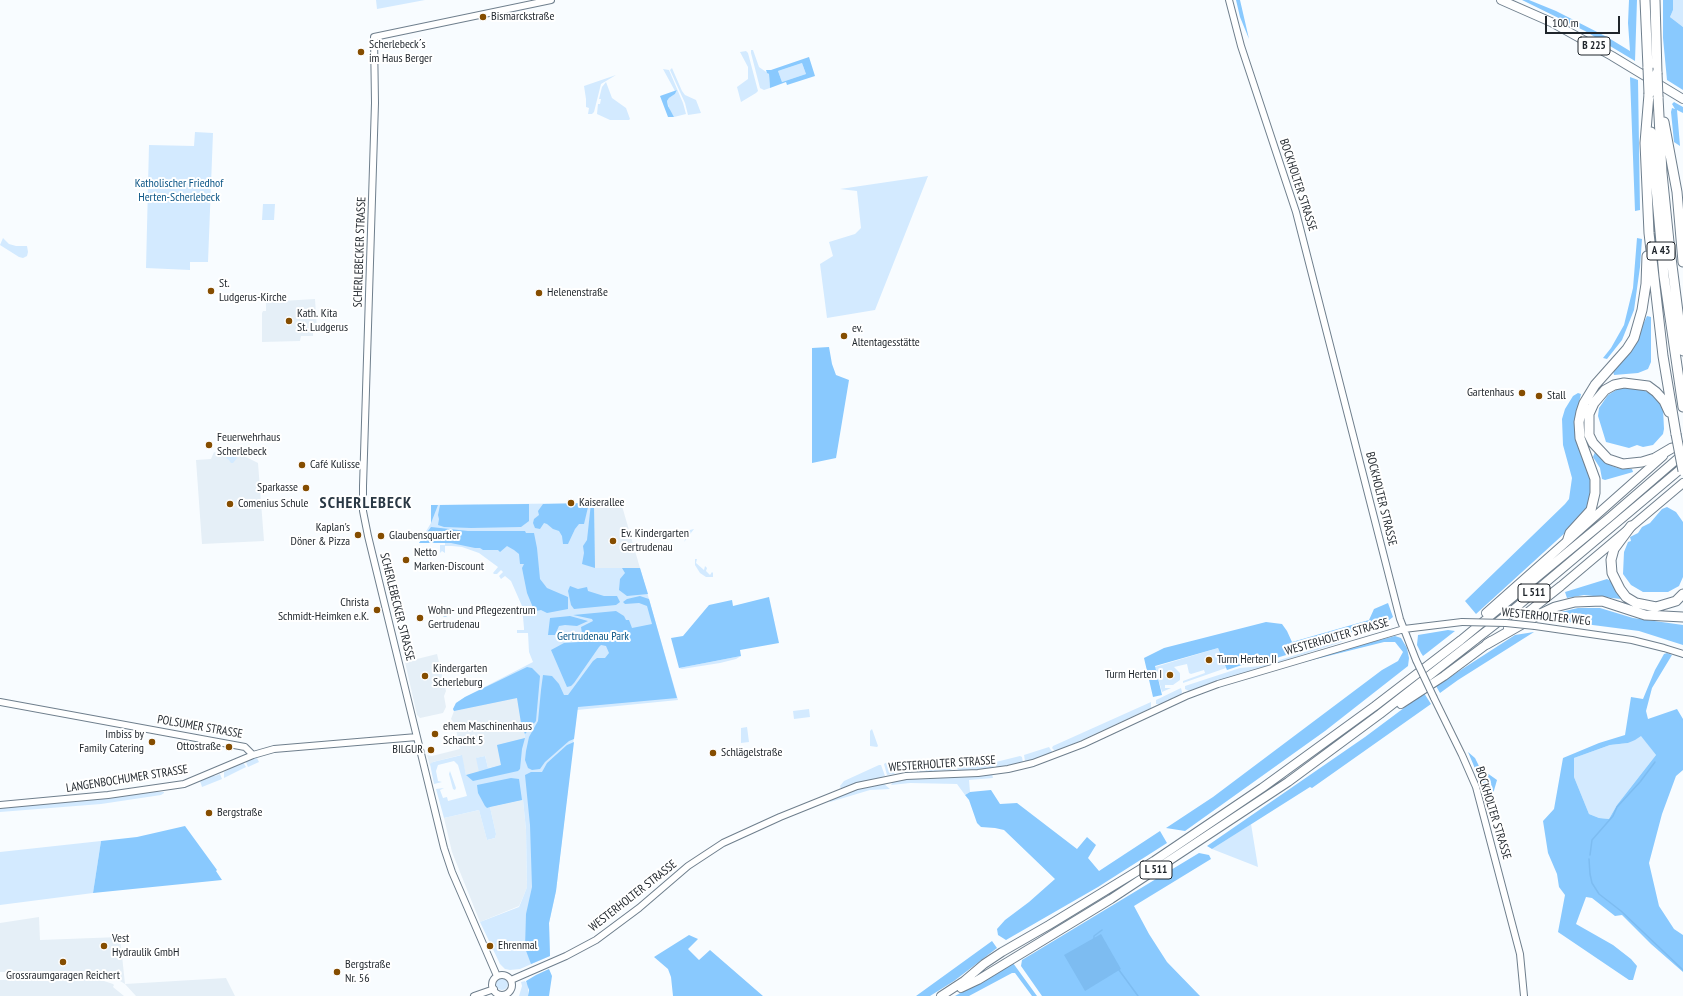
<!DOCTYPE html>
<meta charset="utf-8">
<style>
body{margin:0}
#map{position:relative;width:1683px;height:996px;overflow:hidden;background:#f8fcff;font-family:"PT Sans Narrow",sans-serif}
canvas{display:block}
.scale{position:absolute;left:1545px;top:16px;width:75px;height:18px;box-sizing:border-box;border:2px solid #1f252b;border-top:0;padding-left:5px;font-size:12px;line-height:14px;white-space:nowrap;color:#1f252b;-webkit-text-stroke:3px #fff;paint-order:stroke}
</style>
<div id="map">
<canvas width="1683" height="996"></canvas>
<div class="scale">100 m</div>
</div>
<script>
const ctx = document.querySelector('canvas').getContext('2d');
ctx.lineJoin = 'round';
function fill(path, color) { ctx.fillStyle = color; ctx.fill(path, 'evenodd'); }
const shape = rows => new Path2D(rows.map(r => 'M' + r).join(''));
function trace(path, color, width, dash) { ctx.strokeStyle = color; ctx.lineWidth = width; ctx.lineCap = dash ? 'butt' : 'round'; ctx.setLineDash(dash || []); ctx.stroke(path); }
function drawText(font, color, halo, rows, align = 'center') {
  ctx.font = font + ' "PT Sans Narrow",sans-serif'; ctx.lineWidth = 4; ctx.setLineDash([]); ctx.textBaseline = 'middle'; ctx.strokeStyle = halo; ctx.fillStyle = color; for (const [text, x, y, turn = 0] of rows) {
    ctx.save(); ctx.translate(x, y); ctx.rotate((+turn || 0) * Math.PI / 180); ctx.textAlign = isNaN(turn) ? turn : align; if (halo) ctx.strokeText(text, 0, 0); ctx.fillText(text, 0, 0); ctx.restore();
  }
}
fill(shape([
 [315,299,317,330,313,330,313,336,301,336,300,341,262,342,262,313,263,311,266,311,266,302],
 [226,447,258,463,264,541,202,544,196,460,211,459,214,452,222,455],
 [594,503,619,503,622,506,640,568,595,568],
 [437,654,446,691,444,696,446,707,443,713,420,718,417,715,405,662],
 [517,697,525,738,502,765,488,768,485,756,477,758,480,772,466,775,461,755,433,762,430,766,427,755,432,756,460,749,455,724,451,719,454,711],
 [523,800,526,830,527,887,524,895,519,906,480,922,452,852,444,818,479,810,487,840,495,838,496,834,490,807],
 [39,917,40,940,120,937,125,984,226,978,235,996,136,996,125,984,105,972,90,971,0,972,0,923],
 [86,978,101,980,113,984,114,985,113,987,124,996,0,996,0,980]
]), '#e5eff7');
fill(shape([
 [376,0,425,0,377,9],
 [1673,0,1683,0,1683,27,1670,17,1673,10],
 [751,50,753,50,759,67,769,74,770,88,764,90,760,88,751,53],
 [746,51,748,53,758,91,756,93,741,102,737,87,748,79,748,67,740,52],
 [802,63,806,74,782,82,778,71],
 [672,68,682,91,685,95,696,100,701,113,688,115,685,103,670,70],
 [663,69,669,70,683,103,686,114,674,117,670,111,667,101,669,98,675,94,677,90,675,91],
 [616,75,601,84,594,112,592,114,588,114,589,108,586,107,586,99,584,86],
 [606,82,612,98,626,108,630,119,629,120,610,120,597,114,598,104,600,104,601,99,599,99,602,87],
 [195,132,213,133,208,262,190,262,190,270,146,268,149,145,194,146],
 [928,176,875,310,827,318,820,264,833,256,829,242,855,234,861,228,857,191,840,189],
 [263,204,275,204,274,220,262,220],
 [3,238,9,244,16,246,27,246,28,252,27,256,23,258,19,257,0,245],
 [229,450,234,452,237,455,237,458,233,463,231,463,229,460,226,458],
 [594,503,595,568,640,568,678,700,577,710,556,891,549,923,550,956,520,969,510,970,505,969,500,964,480,922,519,907,524,895,527,887,526,830,523,800,490,807,496,834,495,838,487,840,479,810,444,818,436,789,444,788,440,790,443,798,447,797,448,801,467,796,458,765,454,761,438,765,436,771,438,781,442,782,434,784,430,764,433,762,462,755,466,775,479,772,476,758,485,756,488,768,501,765,497,745,525,738,517,698,454,711,453,709,456,703,465,697,533,662,529,652,528,633,517,633,517,630,524,630,524,628,522,606,511,581,505,576,501,579,499,576,503,572,501,570,497,574,494,574,493,573,498,567,479,553,462,547,452,546,445,546,445,553,442,551,440,553,440,545,445,545,445,543,419,543,431,523,431,505],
 [694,529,684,542,686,538,681,533,678,536,674,534],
 [695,559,697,559,696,563,704,570,705,566,707,568,706,571,710,575,712,572,713,573,713,577,706,577,700,573,695,565],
 [1351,635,1352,637,1339,643,1189,691,1185,689,1185,686,1240,668,1261,666,1339,641],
 [1218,648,1226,668,1183,683,1183,681,1205,673,1204,670,1191,674,1189,673,1187,664,1174,667,1180,673,1180,680,1173,685,1165,685,1165,688,1171,688,1162,692,1155,667],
 [741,656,736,659,720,663,682,669,679,668],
 [1181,688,1182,692,1181,695,1161,704,1156,704,1156,700],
 [1151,702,1151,708,1127,719,1056,752,1052,748,1053,746],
 [809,709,810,717,794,719,793,711],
 [747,727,749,742,741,743,741,728],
 [872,729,878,746,877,747,870,746,870,731],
 [1641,735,1656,755,1617,805,1609,819,1599,818,1589,814,1574,777,1574,758,1610,745,1628,743],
 [1049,747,1053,753,1027,762,1025,761,1024,755],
 [256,756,259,762,248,767,245,760],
 [1020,756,1022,757,1023,763,997,768,996,766,996,762],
 [243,762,246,767,224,778,224,772],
 [887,762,898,765,898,770,894,774,887,775,884,764],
 [992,762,994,763,993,769,961,771,957,769,960,765],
 [910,764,948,768,952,770,919,772,912,770,907,765],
 [879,765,881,765,885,776,841,789,840,786,844,781],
 [450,771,456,788,455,790,453,789,449,774],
 [220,774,222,779,202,787,200,781,213,775,215,776],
 [992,774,993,778,969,780,970,792,965,795,957,784,910,783,891,785,894,780,913,778],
 [883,783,890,789,870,790,830,802,829,799,859,788],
 [150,792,164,792,164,793,161,795,101,804,0,812,0,807,99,799],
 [1251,824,1258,867,1212,849],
 [101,841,93,893,0,905,0,852],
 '496 984a6 6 0 1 1 12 0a6 6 0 1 1-12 0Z',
 [525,981,528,985,528,996,519,996,522,986,521,982]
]), '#d3eaff');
fill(shape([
 [1236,0,1240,0,1249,39,1240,17],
 [1522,0,1529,0,1556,11,1607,37,1630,51,1628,23,1629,0,1637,0,1635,61,1585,31],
 [1663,0,1673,0,1673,10,1670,17,1683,27,1683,90,1667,80,1663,38],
 [809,57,815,76,787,85,786,82,770,88,769,74,767,73,766,70,771,70],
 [802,63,806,74,782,82,778,71],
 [1630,77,1638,80,1640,210,1635,211],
 [677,90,675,94,669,98,667,101,668,106,674,117,668,117,660,96],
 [1674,102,1683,107,1683,113,1677,110,1680,146,1674,142,1671,112,1672,108,1675,109,1672,104],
 [1637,238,1642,239,1640,267,1634,310,1622,340,1607,359,1603,358,1611,348,1624,325,1633,288],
 [1647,316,1651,317,1651,362,1648,369,1638,373,1614,375,1613,371,1631,349],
 [829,347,832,364,836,375,849,380,836,458,812,463,812,348],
 [1621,387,1642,389,1657,398,1663,408,1664,429,1663,434,1653,445,1643,447,1637,445,1629,448,1606,442,1598,416,1599,408,1608,395],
 [1578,393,1581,394,1577,411,1592,482,1590,502,1578,521,1476,614,1465,601,1565,504,1569,499,1572,478,1563,445,1562,419,1565,409,1573,396],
 [1595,452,1604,461,1612,466,1621,469,1632,469,1633,472,1605,480,1602,479,1600,468,1593,457],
 [589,503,584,524,579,524,575,529,568,544,563,544,562,536,559,531,553,529,547,524,544,523,540,529,535,528,533,523,534,519,539,515,538,511,543,504],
 [591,503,594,503,595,568,582,564,584,553,583,546,587,540],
 [529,504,529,521,521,527,471,528,444,527,438,525,439,519,438,515,440,505],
 [431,505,438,505,431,523],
 [1667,507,1676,512,1683,522,1683,577,1679,586,1668,592,1643,592,1631,585,1623,574,1624,552,1628,542,1631,541,1630,537,1638,533,1642,527,1650,523,1662,509],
 [431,527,468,531,525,531,526,533,534,533,537,548,540,579,547,588,568,597,568,609,547,613,541,610,536,611,534,610,527,593,522,568,524,564,520,564,519,554,514,550,507,546,500,552,498,550,483,550,480,548,475,548,451,543,419,543],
 [622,568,640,568,648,594,627,596,619,590,620,579,625,573],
 [1607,579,1611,581,1621,599,1584,595,1567,598,1565,592],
 [570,586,578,589,587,587,588,591,604,596,617,596,620,602,616,605,574,609,571,605,568,591],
 [640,596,649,599,677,698,578,707,574,739,569,741,545,762,540,769,532,770,528,768,525,760,526,751,529,737,538,721,541,690,543,675,552,676,559,684,564,695,568,695,593,661,597,658,605,658,609,653,606,646,601,645,599,647,574,683,571,686,567,687,551,650,564,643,579,642,582,634,581,627,593,621,592,619,573,615,616,611,624,616,626,620,629,620,632,628,652,624,647,606,639,603,625,604,623,602,627,599],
 [769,597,779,643,740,650,741,656,679,668,671,638,683,636,709,605,732,600,733,606],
 [1388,603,1393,617,1384,624,1348,633,1332,641,1260,663,1242,665,1227,670,1218,648,1155,666,1162,695,1153,697,1144,658,1164,648,1266,622,1282,624,1287,631,1292,642,1369,620,1374,609],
 [1578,608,1600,608,1633,618,1683,625,1683,645,1639,631,1554,620,1552,614],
 [570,616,588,621,577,626,565,625,559,626,555,635,548,635,550,618],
 [1448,630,1455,631,1423,656,1421,653,1417,645,1418,635],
 [1534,632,1458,680,1440,693,1436,686,1515,635],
 [1395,636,1401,638,1407,648,1409,658,1408,666,1325,731,1185,831,1166,828,1213,797,1382,670,1398,661,1403,652,1395,642,1384,642,1304,662,1303,660],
 [1667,653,1672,655,1652,688,1646,711,1648,719,1677,709,1683,719,1683,770,1676,776,1662,814,1649,863,1659,906,1674,929,1683,935,1683,972,1651,944,1622,915,1615,916,1592,898,1586,897,1576,924,1613,945,1631,959,1637,966,1633,980,1629,980,1558,932,1565,895,1559,887,1557,874,1548,853,1543,821,1554,809,1563,758,1599,743,1625,735,1631,697,1643,699,1655,670,1664,654],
 [1641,736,1656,755,1617,805,1609,819,1599,818,1589,814,1574,777,1574,758,1610,745,1628,743,1635,740],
 [527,667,532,668,540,676,536,721,525,734,521,723,517,698,454,711,453,709,456,703,465,697],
 [1424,693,1431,704,1312,788,1310,787,1212,849,1207,846,1365,737],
 [525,738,522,749,520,769,518,771,473,781,466,775,501,765,497,745],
 [574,742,556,891,549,923,550,956,531,964,525,948,526,914,532,887,530,825,525,775,531,772,542,772,547,763,567,745],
 [1468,752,1475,758,1480,768,1497,780,1489,808,1482,785],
 [511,778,519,779,522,800,490,807,487,808,485,806,478,793,477,785],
 [991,790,1000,804,1017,803,1077,849,1087,837,1096,845,1088,858,1099,871,1160,831,1167,843,1098,887,1006,940,998,935,997,929,1005,920,1029,902,1055,879,1004,830,995,828,981,827,977,823,969,800,965,795,970,792],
 [185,826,217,870,216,871,222,880,93,893,101,841,137,837],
 [1199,853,1209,855,1211,859,1134,906,1149,934,1167,962,1200,996,1042,996,1021,966,1022,960],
 [689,935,698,939,688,949,699,960,710,950,763,996,673,996,671,977,668,969,654,957],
 [992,941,997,948,954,981,930,996,916,996],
 [1013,963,1037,996,1032,996,1015,973,1012,973,969,996,955,996],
 [549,969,552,976,549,996,528,996,529,990,526,981,536,975]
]), '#89c9fe');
fill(shape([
 '440.5 612a4.5 4.5 0 1 1 9 0a4.5 4.5 0 1 1-9 0Z',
 [1101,934,1121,969,1085,991,1064,955]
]), '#7dbcf1');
trace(shape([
 [1590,855,1592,840,1613,816,1617,807,1640,782,1655,762],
 [1589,859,1590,874,1592,883,1599,894,1621,911,1683,970],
 [1094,939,1094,936,1102,930],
 [1119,970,1138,996]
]), '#7dbcf1', 1.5);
const tertiary = shape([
 [1229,0,1241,46,1296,212,1400,619,1416,660],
 [1535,626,1632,640,1664,648,1683,654],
 [1434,698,1462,755,1476,787,1520,954,1524,996],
 [0,702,245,747,253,755],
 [0,805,108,795,184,784,253,755,274,749,417,737],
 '492 985a10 10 0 1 1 20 0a10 10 0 1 1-20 0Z',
 [497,976,452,872,444,848,368,536,363,511,363,486,375,103,374,37,551,0],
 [511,980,566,956,596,940,639,908,688,866,723,843,780,817,857,786,906,776,978,773,1008,769,1033,763,1083,744,1186,696,1218,684,1404,629,1462,622],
 [474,996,494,989]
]);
const primary = shape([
 [1501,0,1551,22,1612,56,1683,99]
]);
const trunk = shape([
 [1486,613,1663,456],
 [1508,628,1561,586,1683,483],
 [1401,704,1444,676,1491,641],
 [961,988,978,980,1111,899,1288,782,1380,714,1507,615,1683,467],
 [941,996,964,981,984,964,1002,952,1049,925,1154,861,1262,788,1375,706,1461,640,1610,517,1683,454]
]);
const motorway = shape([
 [1645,0,1648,68],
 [1655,0,1657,73],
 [1649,94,1645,143,1649,233,1663,356,1676,434],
 [1658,97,1662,173,1669,242,1683,351],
 [1664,122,1677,192,1683,262],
 [1651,132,1664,276,1683,407],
 [1669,412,1664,401,1656,392,1648,386,1624,383,1614,385,1605,390,1594,403,1589,414,1589,435,1593,443,1608,459,1623,464,1642,462,1655,458,1672,448],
 [1631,526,1614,549,1611,560,1612,573,1620,589,1626,597,1636,603,1656,607,1676,601,1683,594],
 [1568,539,1570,533,1591,510,1595,493,1595,479,1580,438,1579,422,1581,412,1584,403,1595,385,1627,349,1634,338,1642,310,1646,284,1647,256],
 [1487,644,1536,616,1555,607,1575,602,1602,601,1645,615,1683,617]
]);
trace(tertiary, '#6f7f8d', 8);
trace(primary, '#6f7f8d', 10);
trace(trunk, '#6f7f8d', 10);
trace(motorway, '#6f7f8d', 11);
trace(tertiary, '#fff', 6);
trace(primary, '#fff', 8);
trace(trunk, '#fff', 8);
trace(motorway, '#fff', 9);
const tertiaryBridge = shape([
 [1462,622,1506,623,1535,626],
 [1416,660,1434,698]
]);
const motorwayBridge = shape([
 [1648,68,1649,94],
 [1657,73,1658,97],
 [1676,434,1683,471]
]);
trace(tertiaryBridge, '#6f7f8d', 8, []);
trace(motorwayBridge, '#6f7f8d', 11, []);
trace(tertiaryBridge, '#fff', 6);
trace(motorwayBridge, '#fff', 9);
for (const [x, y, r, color] of [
 [483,17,4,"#854d00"],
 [361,52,4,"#854d00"],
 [211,291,4,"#854d00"],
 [539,293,4,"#854d00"],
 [289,321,4,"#854d00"],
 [844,336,4,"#854d00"],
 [1522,393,4,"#854d00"],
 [1539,396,4,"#854d00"],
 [209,445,4,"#854d00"],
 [302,465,4,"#854d00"],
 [306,488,4,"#854d00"],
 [571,503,4,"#854d00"],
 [230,504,4,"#854d00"],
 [358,535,4,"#854d00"],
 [381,536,4,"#854d00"],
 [613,541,4,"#854d00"],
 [406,560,4,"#854d00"],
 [377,610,4,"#854d00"],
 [420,618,4,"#854d00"],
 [1209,660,4,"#854d00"],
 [1170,675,4,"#854d00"],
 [425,676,4,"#854d00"],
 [435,734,4,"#854d00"],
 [152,742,4,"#854d00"],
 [229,747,4,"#854d00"],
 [431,750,4,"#854d00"],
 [713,753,4,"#854d00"],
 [209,813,4,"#854d00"],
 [104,946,4,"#854d00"],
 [490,946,4,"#854d00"],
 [63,962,4,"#854d00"],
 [337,972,4,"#854d00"]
]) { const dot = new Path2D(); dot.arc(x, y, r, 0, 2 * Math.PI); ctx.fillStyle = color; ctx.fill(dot); trace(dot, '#fff', 1.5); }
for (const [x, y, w] of [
 [1594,46,32],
 [1661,251,28],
 [1534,593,32],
 [1156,870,32]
]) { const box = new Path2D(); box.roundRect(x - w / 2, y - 9, w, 18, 3); ctx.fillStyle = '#fff'; ctx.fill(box); trace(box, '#1f252b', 1); }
drawText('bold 11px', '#1f252b', null, [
 ["B 225",1594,46],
 ["A 43",1661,251],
 ["L 511",1534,593],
 ["L 511",1156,870]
]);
drawText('12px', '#1f252b', '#fff', [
 ["Bismarckstraße",491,17],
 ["Scherlebeck´s",369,45],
 ["im Haus Berger",369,59],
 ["St.",219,284],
 ["Ludgerus-Kirche",219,298],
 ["Helenenstraße",547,293],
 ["Kath. Kita",297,314],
 ["St. Ludgerus",297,328],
 ["ev.",852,329],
 ["Altentagesstätte",852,343],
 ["Gartenhaus",1514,393,"right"],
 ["Stall",1547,396],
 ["Feuerwehrhaus",217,438],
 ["Scherlebeck",217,452],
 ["Café Kulisse",310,465],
 ["Sparkasse",298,488,"right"],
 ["Kaiserallee",579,503],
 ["Comenius Schule",238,504],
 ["Kaplan's",350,528,"right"],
 ["Döner & Pizza",350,542,"right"],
 ["Ev. Kindergarten",621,534],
 ["Gertrudenau",621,548],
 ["Glaubensquartier",389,536],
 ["Netto",414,553],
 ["Marken-Discount",414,567],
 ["Christa",369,603,"right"],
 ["Schmidt-Heimken e.K.",369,617,"right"],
 ["Wohn- und Pflegezentrum",428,611],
 ["Gertrudenau",428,625],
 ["Turm Herten II",1217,660],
 ["Kindergarten",433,669],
 ["Scherleburg",433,683],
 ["Turm Herten I",1162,675,"right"],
 ["ehem Maschinenhaus",443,727],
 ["Schacht 5",443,741],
 ["Imbiss by",144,735,"right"],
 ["Family Catering",144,749,"right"],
 ["Ottostraße",221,747,"right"],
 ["BILGUR",423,750,"right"],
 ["Schlägelstraße",721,753],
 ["Bergstraße",217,813],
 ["Vest",112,939],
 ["Hydraulik GmbH",112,953],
 ["Ehrenmal",498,946],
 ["Bergstraße",345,965],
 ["Nr. 56",345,979],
 ["Grossraumgaragen Reichert",63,976,"center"]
], 'left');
drawText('12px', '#0c5686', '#fff', [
 ["Katholischer Friedhof",179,184],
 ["Herten-Scherlebeck",179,198],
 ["Gertrudenau Park",593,637]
]);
drawText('12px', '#1f252b', '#fff', [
 ["BOCKHOLTER STRASSE",1298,185,72],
 ["SCHERLEBECKER STRASSE",360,252,-88],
 ["BOCKHOLTER STRASSE",1381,499,76],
 ["SCHERLEBECKER STRASSE",397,607,76],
 ["WESTERHOLTER WEG",1546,617,6],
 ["WESTERHOLTER STRASSE",1337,637,-16],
 ["POLSUMER STRASSE",200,727,10],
 ["WESTERHOLTER STRASSE",942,764,-4],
 ["LANGENBOCHUMER STRASSE",127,779,-9],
 ["BOCKHOLTER STRASSE",1493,813,73],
 ["WESTERHOLTER STRASSE",633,896,-38]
]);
ctx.letterSpacing = '1px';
drawText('bold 16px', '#2a3844', '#fff', [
 ["SCHERLEBECK",366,503]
]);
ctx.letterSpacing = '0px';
</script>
